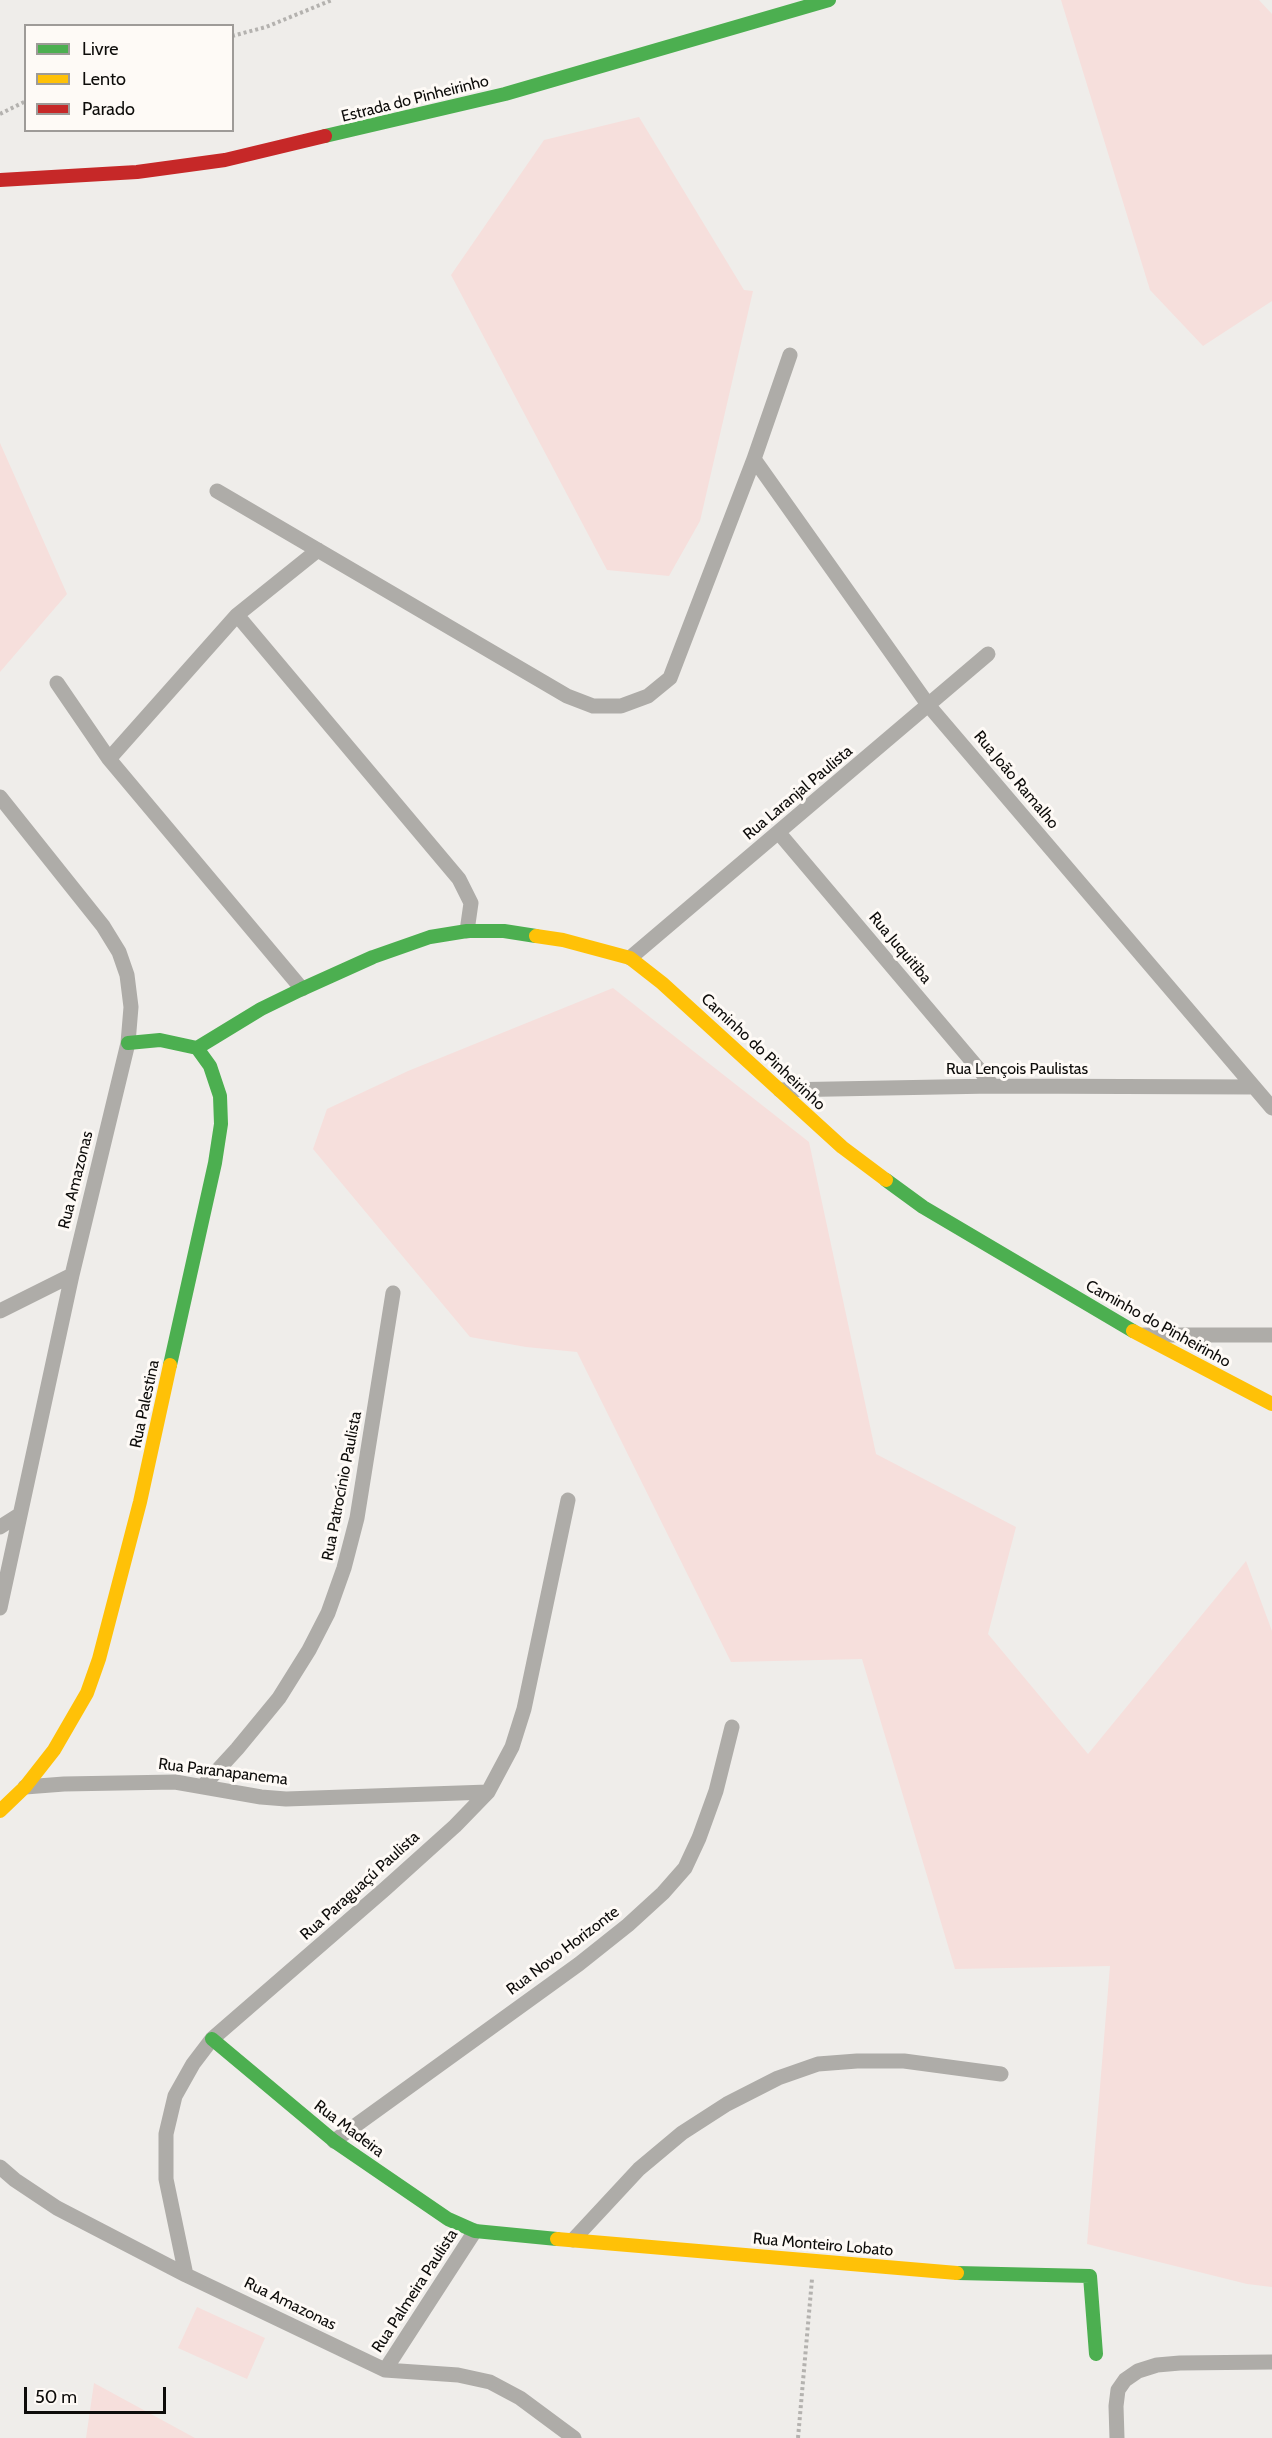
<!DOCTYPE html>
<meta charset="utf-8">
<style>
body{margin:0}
#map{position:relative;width:1272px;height:2438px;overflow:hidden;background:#efedea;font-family:Cabin,sans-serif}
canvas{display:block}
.legend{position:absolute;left:24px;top:24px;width:210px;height:108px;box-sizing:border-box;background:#fefaf6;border:2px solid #9e9b98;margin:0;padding:8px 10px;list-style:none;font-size:18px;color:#0d0c0a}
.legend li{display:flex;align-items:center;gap:12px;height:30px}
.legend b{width:30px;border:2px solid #9e9b98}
.scale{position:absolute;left:24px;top:2387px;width:142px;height:27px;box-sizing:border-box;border:3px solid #0d0c0a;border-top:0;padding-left:8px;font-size:18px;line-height:21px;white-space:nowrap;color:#0d0c0a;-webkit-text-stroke:4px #fefaf6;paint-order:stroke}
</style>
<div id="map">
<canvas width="1272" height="2438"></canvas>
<ul class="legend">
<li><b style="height:8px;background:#4caf50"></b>Livre</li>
<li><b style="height:8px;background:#ffc107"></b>Lento</li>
<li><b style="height:8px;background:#c62828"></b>Parado</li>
</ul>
<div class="scale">50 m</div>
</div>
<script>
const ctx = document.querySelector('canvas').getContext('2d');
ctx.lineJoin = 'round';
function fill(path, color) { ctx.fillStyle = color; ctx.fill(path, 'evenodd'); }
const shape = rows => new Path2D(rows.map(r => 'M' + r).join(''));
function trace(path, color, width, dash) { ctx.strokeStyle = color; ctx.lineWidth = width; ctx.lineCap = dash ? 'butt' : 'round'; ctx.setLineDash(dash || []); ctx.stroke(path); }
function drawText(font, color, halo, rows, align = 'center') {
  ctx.font = font + ' Cabin,sans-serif'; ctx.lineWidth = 6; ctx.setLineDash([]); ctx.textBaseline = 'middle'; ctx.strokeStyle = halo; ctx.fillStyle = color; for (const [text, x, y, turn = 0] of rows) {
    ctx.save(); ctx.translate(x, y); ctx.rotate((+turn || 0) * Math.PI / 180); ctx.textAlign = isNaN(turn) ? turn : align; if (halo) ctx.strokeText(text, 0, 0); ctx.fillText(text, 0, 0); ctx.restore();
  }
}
fill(shape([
 [1061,0,1259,0,1272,14,1272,301,1203,346,1150,290],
 [639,117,744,290,753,291,700,521,669,576,607,570,451,275,544,140],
 [0,443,67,594,0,672],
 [613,988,809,1142,876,1454,1016,1527,988,1634,1088,1754,1246,1561,1272,1631,1272,2287,1247,2284,1087,2244,1110,1966,955,1969,862,1659,731,1662,577,1352,526,1347,470,1337,313,1149,327,1109,408,1071],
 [197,2307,265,2338,247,2379,178,2348],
 [94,2383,195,2438,86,2438]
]), '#f6dfdc');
trace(shape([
 [232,36,266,27,332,0],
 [0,114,26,101],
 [798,2438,812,2279]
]), '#b4b2af', 4, [3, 3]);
trace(shape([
 [754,459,929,706,1272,1108],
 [217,491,567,696,593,706,621,706,648,696,670,678,754,459,790,355],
 [237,615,459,879,471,903,467,931],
 [57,683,109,759,302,989],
 [109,759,237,615,318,550],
 [0,797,103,926,119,952,127,975,131,1007,128,1043,72,1275,0,1608],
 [779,833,993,1086],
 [630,958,988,654],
 [780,1090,993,1086,1254,1087],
 [0,1311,72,1275],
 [1143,1335,1272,1335],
 [0,1527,19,1515],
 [203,1786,237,1749,279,1698,309,1650,328,1613,344,1568,357,1518,393,1293],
 [25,1787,64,1784,175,1782,261,1797,286,1799,488,1792],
 [334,2141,579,1964,628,1925,663,1893,685,1868,699,1838,716,1791,732,1727],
 [0,2167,15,2180,57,2208,186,2275,385,2370,458,2375,490,2382,520,2398,574,2438],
 [573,2240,639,2169,682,2133,727,2104,778,2078,818,2064,857,2061,904,2061,1001,2074],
 [186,2275,166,2179,166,2134,175,2096,193,2064,212,2039,385,1889,455,1826,488,1792,512,1747,524,1709,568,1500],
 [385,2370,475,2231],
 [1117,2438,1116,2406,1118,2390,1125,2380,1138,2371,1157,2365,1180,2363,1272,2362]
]), '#aeaca8', 15);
trace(shape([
 [325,136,505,94,829,0],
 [128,1043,160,1040,197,1048,210,1066,220,1096,221,1124,215,1163,170,1365],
 [197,1048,261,1009,302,989,373,957,430,937,467,931,504,931,536,936],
 [886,1180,923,1207,1133,1331],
 [212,2039,334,2141,448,2219,475,2231,557,2239],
 [957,2273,1090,2276,1096,2354]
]), '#4caf50', 14);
trace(shape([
 [536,936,563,940,630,958,662,983,842,1147,886,1180],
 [1133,1331,1272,1404],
 [0,1811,25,1787,54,1750,87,1693,99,1659,140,1502,170,1365],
 [557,2239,957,2273]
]), '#ffc107', 14);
trace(shape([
 [0,180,137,172,225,160,325,136]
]), '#c62828', 14);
drawText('16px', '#0d0c0a', '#fefaf6', [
 ["Estrada do Pinheirinho",415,99,-14],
 ["Rua João Ramalho",1016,780,50],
 ["Rua Laranjal Paulista",798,793,-40],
 ["Rua Juquitiba",900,948,50],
 ["Caminho do Pinheirinho",763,1052,43],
 ["Rua Lençois Paulistas",1017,1069],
 ["Rua Amazonas",76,1180,-76],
 ["Caminho do Pinheirinho",1158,1324,29],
 ["Rua Palestina",145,1404,-78],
 ["Rua Patrocínio Paulista",342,1486,-79],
 ["Rua Paranapanema",223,1772,7],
 ["Rua Paraguaçú Paulista",360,1886,-42],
 ["Rua Novo Horizonte",563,1951,-37],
 ["Rua Madeira",349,2129,37],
 ["Rua Monteiro Lobato",823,2245,5],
 ["Rua Palmeira Paulista",415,2291,-57],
 ["Rua Amazonas",290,2304,26]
]);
</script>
